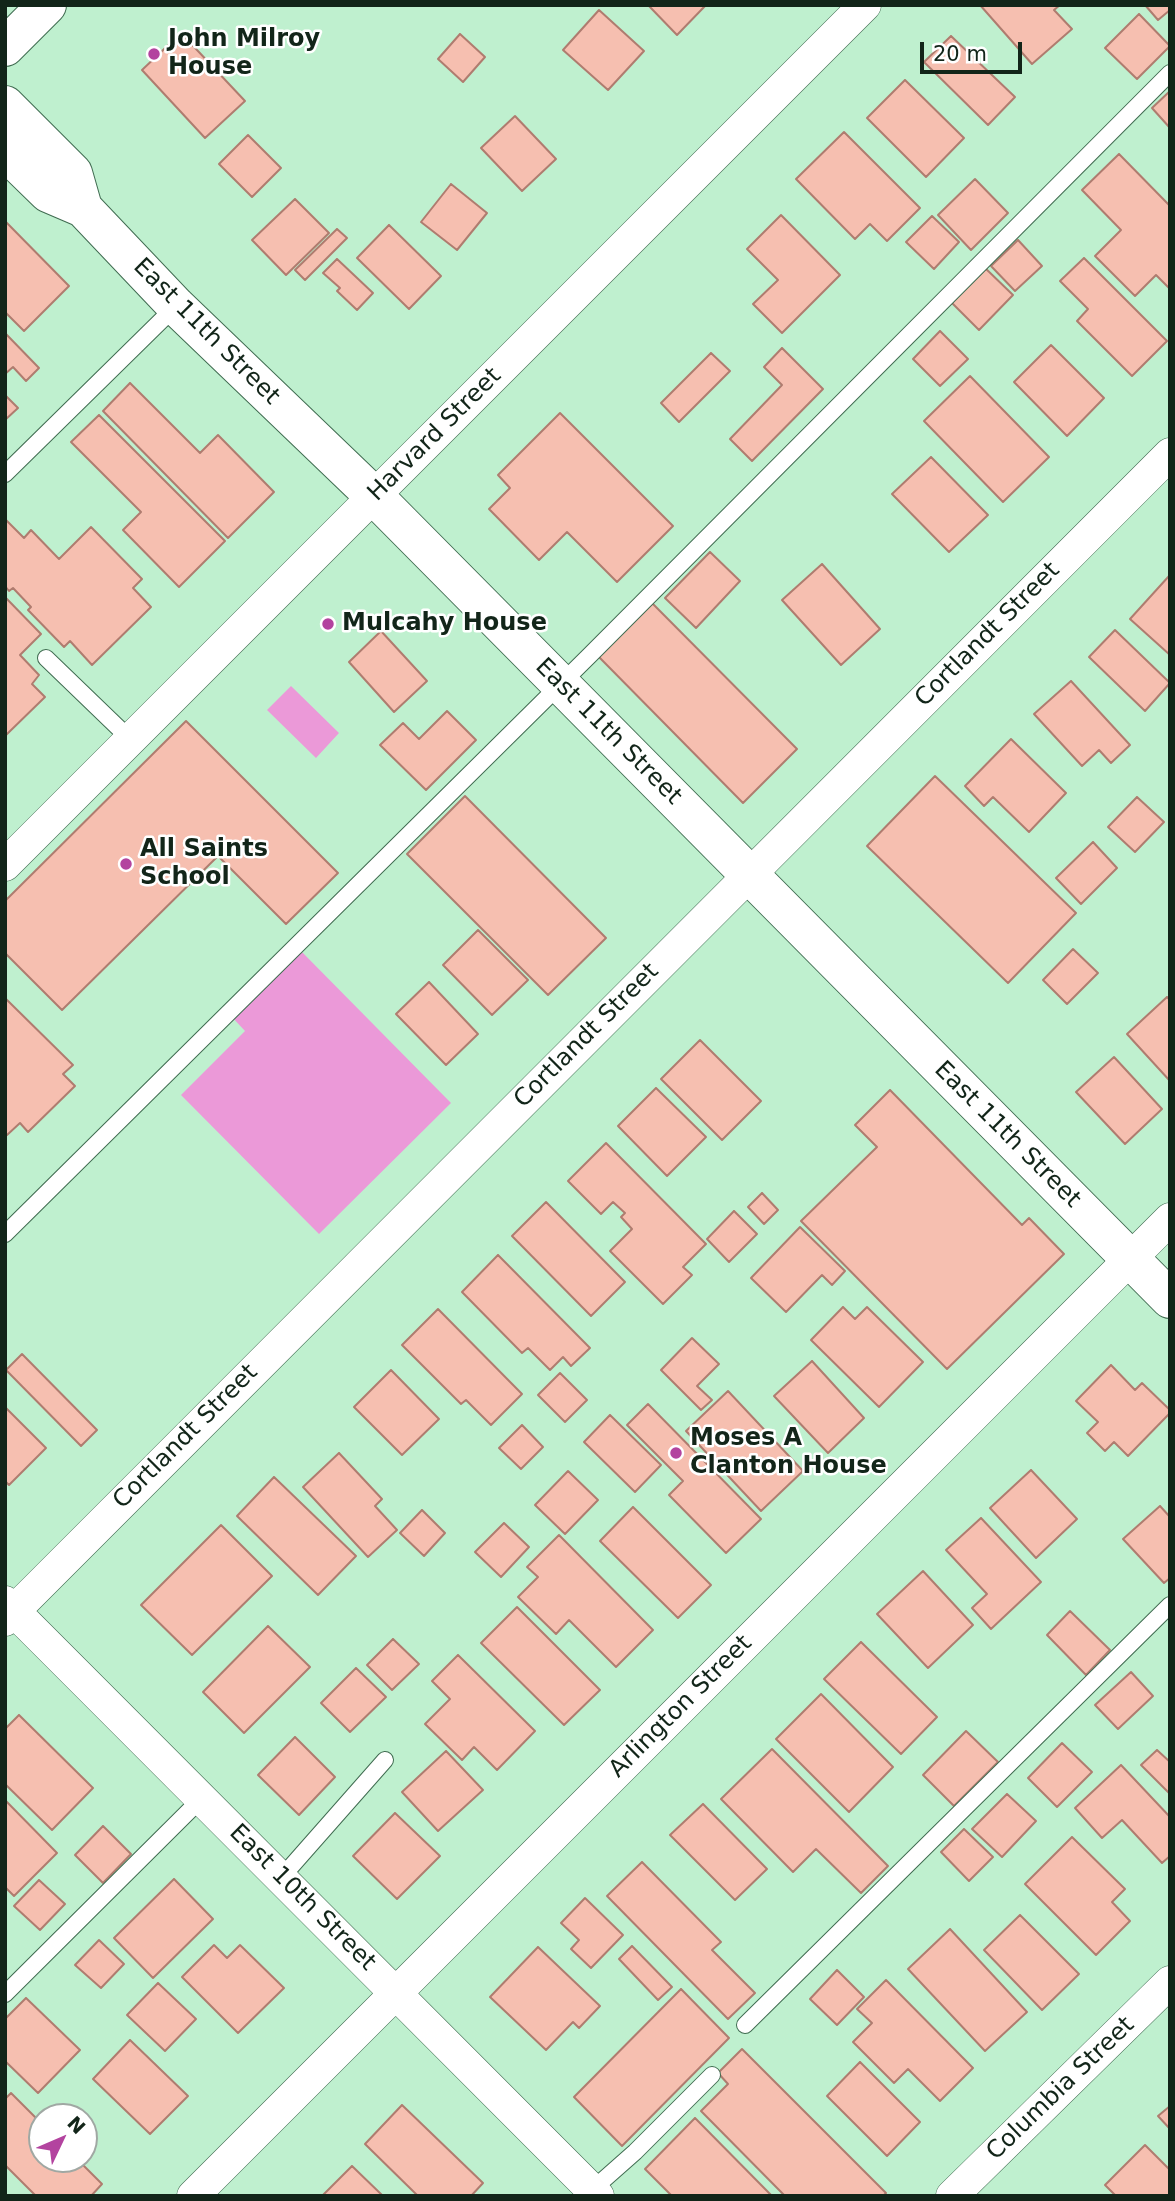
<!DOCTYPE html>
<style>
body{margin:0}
#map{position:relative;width:1175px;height:2201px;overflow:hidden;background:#bff0cf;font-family:"DejaVu Sans",sans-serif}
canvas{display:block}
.frame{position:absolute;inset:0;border:7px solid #122519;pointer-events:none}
.north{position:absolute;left:28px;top:2103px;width:70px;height:70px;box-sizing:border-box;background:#fff;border:2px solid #a0a8a3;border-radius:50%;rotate:46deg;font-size:19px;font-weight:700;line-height:28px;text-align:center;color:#122519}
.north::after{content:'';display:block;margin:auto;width:24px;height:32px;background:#b3439f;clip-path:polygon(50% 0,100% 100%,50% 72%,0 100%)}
.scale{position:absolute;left:920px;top:42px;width:102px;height:32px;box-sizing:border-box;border:4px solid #122519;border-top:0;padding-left:9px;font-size:21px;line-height:24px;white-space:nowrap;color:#122519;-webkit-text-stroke:5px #fff;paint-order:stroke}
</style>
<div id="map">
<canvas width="1175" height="2201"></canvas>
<div class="frame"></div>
<div class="north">N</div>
<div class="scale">20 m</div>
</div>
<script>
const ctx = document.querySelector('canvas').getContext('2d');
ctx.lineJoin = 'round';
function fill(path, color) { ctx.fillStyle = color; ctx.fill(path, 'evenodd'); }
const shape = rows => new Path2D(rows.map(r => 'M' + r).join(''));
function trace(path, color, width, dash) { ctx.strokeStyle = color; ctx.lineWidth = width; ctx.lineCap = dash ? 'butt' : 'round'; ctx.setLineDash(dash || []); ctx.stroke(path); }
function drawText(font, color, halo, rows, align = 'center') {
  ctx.font = font + ' "DejaVu Sans",sans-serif'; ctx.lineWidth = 5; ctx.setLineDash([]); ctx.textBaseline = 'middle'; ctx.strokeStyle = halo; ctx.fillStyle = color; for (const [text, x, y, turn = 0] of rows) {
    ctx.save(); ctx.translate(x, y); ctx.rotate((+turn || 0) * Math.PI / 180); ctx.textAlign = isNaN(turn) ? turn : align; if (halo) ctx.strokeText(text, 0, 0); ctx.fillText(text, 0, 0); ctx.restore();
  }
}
fill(shape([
 [291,686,339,733,316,758,267,710],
 [299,949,451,1103,319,1234,181,1095,245,1031,231,1016]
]), '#eb99d8');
const building = shape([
 [648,5,706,5,677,35,648,5],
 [980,5,1060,5,1054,10,1072,29,1032,64,980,5],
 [1145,5,1170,5,1170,10,1158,20,1145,5],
 [599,10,644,51,608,90,563,50,599,10],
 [1139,14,1170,46,1137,79,1105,48,1139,14],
 [181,33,245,101,205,138,142,70,181,33],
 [460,34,485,57,463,82,438,59,460,34],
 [951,36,1015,97,988,125,924,62,951,36],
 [905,80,964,138,926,177,867,118,905,80],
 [1170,91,1170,128,1152,108,1170,91],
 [515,116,556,159,522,191,481,148,515,116],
 [844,132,920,208,887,241,870,224,855,239,796,179,844,132],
 [248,135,281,168,252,197,219,164,248,135],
 [1119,154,1170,206,1170,289,1156,275,1135,296,1095,256,1121,230,1082,190,1119,154],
 [975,179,1008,213,971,250,938,215,975,179],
 [451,184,487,213,457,250,421,222,451,184],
 [295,199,329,233,286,275,252,240,295,199],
 [781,215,840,275,782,333,753,304,778,280,747,249,781,215],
 [932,216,959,242,934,269,906,242,932,216],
 [5,221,69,286,24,331,5,312,5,221],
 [389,225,441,276,409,309,357,258,389,225],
 [337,229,347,238,305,280,295,270,337,229],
 [1018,240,1042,266,1015,291,991,266,1018,240],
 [1084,258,1167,341,1132,376,1077,321,1088,309,1060,281,1084,258],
 [337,259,373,293,357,310,337,291,340,288,323,273,337,259],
 [983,266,1013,295,979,330,949,300,983,266],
 [940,331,968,359,940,386,913,359,940,331],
 [5,333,39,368,26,381,13,367,5,374,5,333],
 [1051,345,1104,398,1067,436,1014,382,1051,345],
 [782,348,823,389,752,461,730,439,782,385,764,367,782,348],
 [711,353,730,371,679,422,661,403,711,353],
 [970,376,1049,457,1003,502,924,421,970,376],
 [130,383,200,453,218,435,274,492,228,538,103,411,130,383],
 [5,395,18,408,5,420,5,395],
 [560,413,673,526,617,582,567,532,539,560,489,509,510,488,498,475,560,413],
 [99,415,225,541,179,587,123,530,141,512,71,442,99,415],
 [931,457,988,515,949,552,892,494,931,457],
 [5,519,24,538,31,530,59,559,91,527,142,579,133,588,151,607,92,665,70,641,64,647,28,610,31,607,13,588,9,591,5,586,5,519],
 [710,552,740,581,696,628,665,598,710,552],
 [822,564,880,629,841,665,782,600,822,564],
 [1169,576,1170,577,1170,655,1130,619,1169,576],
 [5,597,41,634,20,655,39,675,32,684,45,697,5,736,5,597],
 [651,602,797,749,743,803,597,655,651,602],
 [1115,630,1170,683,1145,711,1089,657,1115,630],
 [381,631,427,681,394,712,349,662,381,631],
 [1071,681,1130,745,1111,763,1099,750,1082,766,1034,714,1071,681],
 [447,711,476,740,426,790,380,745,403,723,419,739,447,711],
 [186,721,338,873,286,924,218,856,62,1010,5,953,5,901,186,721],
 [1011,739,1066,793,1029,832,993,797,984,806,965,786,1011,739],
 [935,776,1076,913,1008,983,867,846,935,776],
 [465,796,606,938,548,995,407,854,465,796],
 [1137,797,1164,822,1135,852,1108,827,1137,797],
 [1093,842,1117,868,1081,904,1056,878,1093,842],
 [478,930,528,980,492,1015,443,965,478,930],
 [1073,949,1098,973,1067,1004,1043,980,1073,949],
 [429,982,478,1034,446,1065,396,1014,429,982],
 [1167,997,1170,1000,1170,1081,1127,1034,1167,997],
 [5,998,73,1065,63,1074,75,1086,28,1132,20,1123,7,1135,5,1133,5,998],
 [700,1040,761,1101,722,1140,661,1079,700,1040],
 [1114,1057,1162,1109,1125,1144,1076,1092,1114,1057],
 [656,1088,706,1137,667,1176,618,1126,656,1088],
 [890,1090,1022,1225,1029,1218,1064,1254,947,1369,801,1221,877,1147,855,1125,890,1090],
 [606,1143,706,1244,683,1267,692,1275,663,1304,610,1251,632,1229,621,1217,625,1213,613,1202,601,1214,568,1181,606,1143],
 [762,1193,778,1210,764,1224,748,1207,762,1193],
 [546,1202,625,1282,591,1316,512,1236,546,1202],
 [734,1211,757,1234,729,1262,707,1239,734,1211],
 [800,1227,845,1271,832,1285,822,1275,786,1312,751,1278,800,1227],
 [498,1255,590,1348,571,1366,563,1357,550,1370,528,1348,522,1353,462,1292,498,1255],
 [843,1307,855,1319,867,1307,923,1362,879,1407,811,1340,843,1307],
 [438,1309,522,1394,491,1425,466,1400,461,1404,402,1345,438,1309],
 [692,1338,719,1364,697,1386,712,1400,701,1410,661,1370,692,1338],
 [22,1354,97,1430,81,1446,6,1370,22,1354],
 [812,1361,864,1418,828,1453,774,1396,812,1361],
 [1111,1365,1135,1390,1142,1383,1170,1410,1170,1413,1128,1456,1114,1442,1105,1451,1087,1433,1098,1422,1076,1401,1111,1365],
 [391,1370,439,1419,402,1455,354,1407,391,1370],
 [560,1373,587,1400,565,1422,538,1395,560,1373],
 [728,1391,803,1471,761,1511,686,1431,728,1391],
 [648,1404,761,1519,726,1553,669,1495,683,1481,627,1425,648,1404],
 [5,1407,46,1448,9,1485,5,1481,5,1407],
 [610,1415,661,1465,635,1492,584,1442,610,1415],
 [522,1425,543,1447,521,1469,499,1448,522,1425],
 [339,1453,382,1499,375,1506,397,1530,368,1557,303,1487,339,1453],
 [1031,1470,1077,1519,1036,1558,990,1508,1031,1470],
 [568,1471,598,1500,565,1534,535,1505,568,1471],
 [274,1477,356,1556,318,1595,237,1516,274,1477],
 [1160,1506,1170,1517,1170,1578,1164,1583,1123,1539,1160,1506],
 [633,1507,711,1585,678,1618,600,1541,633,1507],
 [422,1510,445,1533,424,1556,400,1533,422,1510],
 [981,1518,1041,1582,991,1629,972,1608,987,1594,946,1550,981,1518],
 [504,1523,529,1547,501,1577,475,1552,504,1523],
 [221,1525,272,1576,192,1655,141,1605,221,1525],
 [559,1535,653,1630,616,1667,569,1620,556,1634,518,1597,538,1577,527,1567,559,1535],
 [923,1571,973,1625,928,1668,877,1614,923,1571],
 [517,1607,600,1690,564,1725,481,1643,517,1607],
 [1070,1611,1110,1650,1086,1675,1047,1635,1070,1611],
 [268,1626,310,1667,244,1733,203,1692,268,1626],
 [393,1639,419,1664,392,1690,367,1665,393,1639],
 [861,1642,937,1717,901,1754,824,1679,861,1642],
 [458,1655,535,1731,497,1770,474,1747,462,1760,425,1724,450,1699,432,1681,458,1655],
 [356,1668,386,1697,350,1732,321,1703,356,1668],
 [1131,1672,1153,1696,1118,1729,1095,1705,1131,1672],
 [821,1694,893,1767,849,1812,776,1739,821,1694],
 [19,1715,93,1788,52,1830,5,1784,5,1729,19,1715],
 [966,1731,998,1762,954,1806,923,1775,966,1731],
 [295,1737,335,1777,299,1815,258,1775,295,1737],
 [1062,1743,1092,1772,1057,1807,1028,1778,1062,1743],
 [772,1749,888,1866,861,1893,816,1849,793,1872,721,1799,772,1749],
 [1157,1750,1170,1762,1170,1794,1141,1765,1157,1750],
 [446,1751,483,1790,438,1831,402,1792,446,1751],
 [1121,1765,1170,1817,1170,1856,1162,1863,1122,1820,1102,1838,1075,1808,1121,1765],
 [1007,1794,1036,1821,1002,1857,972,1829,1007,1794],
 [5,1800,57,1853,14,1896,5,1887,5,1800],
 [703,1804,767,1869,735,1900,670,1835,703,1804],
 [395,1813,440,1856,397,1899,353,1856,395,1813],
 [103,1826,131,1854,103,1883,75,1855,103,1826],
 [964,1829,993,1857,969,1881,941,1852,964,1829],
 [1072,1837,1125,1889,1112,1902,1130,1921,1096,1955,1025,1884,1072,1837],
 [642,1862,721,1942,712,1950,755,1993,728,2019,607,1896,642,1862],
 [174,1879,213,1919,153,1978,114,1938,174,1879],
 [39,1880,65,1904,40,1930,14,1906,39,1880],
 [585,1898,623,1935,591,1968,571,1949,579,1940,561,1923,585,1898],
 [1020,1915,1079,1974,1042,2010,984,1950,1020,1915],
 [950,1929,1027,2012,985,2051,908,1969,950,1929],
 [99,1940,124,1964,101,1988,75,1965,99,1940],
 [214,1945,227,1958,240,1945,284,1988,238,2033,182,1977,214,1945],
 [632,1946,672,1987,658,2000,619,1959,632,1946],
 [538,1947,600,2006,579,2028,573,2022,546,2050,490,1997,538,1947],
 [837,1970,864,1997,837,2025,810,1999,837,1970],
 [886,1980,973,2068,940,2101,908,2069,894,2083,853,2042,872,2023,857,2009,886,1980],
 [158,1983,196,2019,165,2051,127,2015,158,1983],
 [681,1989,729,2038,622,2146,574,2097,681,1989],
 [26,1998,80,2050,38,2093,5,2061,5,2019,26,1998],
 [130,2040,188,2096,150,2134,93,2079,130,2040],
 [742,2049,886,2193,883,2196,785,2196,701,2111,728,2084,718,2073,742,2049],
 [860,2062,920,2122,887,2156,827,2096,860,2062],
 [11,2093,42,2124,42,2159,77,2159,102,2184,91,2196,36,2196,5,2165,5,2099,11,2093],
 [402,2105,483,2183,471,2196,418,2196,365,2144,402,2105],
 [1170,2106,1170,2129,1158,2116,1170,2106],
 [695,2118,772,2196,672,2196,645,2169,695,2118],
 [1145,2145,1170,2170,1170,2196,1116,2196,1105,2185,1145,2145],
 [352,2166,383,2196,322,2196,352,2166]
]);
fill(building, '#f6bfb0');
trace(building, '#af7c6f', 2);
const service = shape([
 [5,474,176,306],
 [46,658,131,740],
 [5,1234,589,656,1170,73],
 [281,1878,385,1760],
 [5,1994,201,1799],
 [745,2025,1170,1605],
 [592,2190,635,2152,712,2075]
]);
const minor = shape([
 [5,865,865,5],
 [5,1602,598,2196],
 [5,1620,1170,454],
 [193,2196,1170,1219],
 [952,2196,1170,1982]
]);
const secondary = shape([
 [5,47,47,5],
 [5,105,73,173,83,208],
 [5,151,48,193,83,208,176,306,375,497,1170,1299]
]);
trace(service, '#406c51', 18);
trace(minor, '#406c51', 33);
trace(secondary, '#406c51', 40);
trace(service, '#fff', 16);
trace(minor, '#fff', 32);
trace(secondary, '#fff', 38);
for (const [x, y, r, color] of [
 [154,54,7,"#b3439f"],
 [328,624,7,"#b3439f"],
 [126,864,7,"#b3439f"],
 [676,1453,7,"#b3439f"]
]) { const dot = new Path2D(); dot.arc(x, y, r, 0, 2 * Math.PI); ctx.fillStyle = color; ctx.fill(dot); trace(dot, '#fff', 2.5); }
drawText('bold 24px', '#122519', '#fff', [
 ["John Milroy",168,40],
 ["House",168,68],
 ["Mulcahy House",342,624],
 ["All Saints",140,850],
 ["School",140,878],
 ["Moses A",690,1439],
 ["Clanton House",690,1467]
], 'left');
drawText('24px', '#122519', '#fff', [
 ["East 11th Street",206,332,45],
 ["Harvard Street",435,435,-45],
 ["Cortlandt Street",988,635,-45],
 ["East 11th Street",608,732,45],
 ["Cortlandt Street",587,1036,-45],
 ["East 11th Street",1007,1135,45],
 ["Cortlandt Street",186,1437,-45],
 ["Arlington Street",681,1707,-45],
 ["East 10th Street",302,1898,45],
 ["Columbia Street",1061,2089,-44]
]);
</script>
